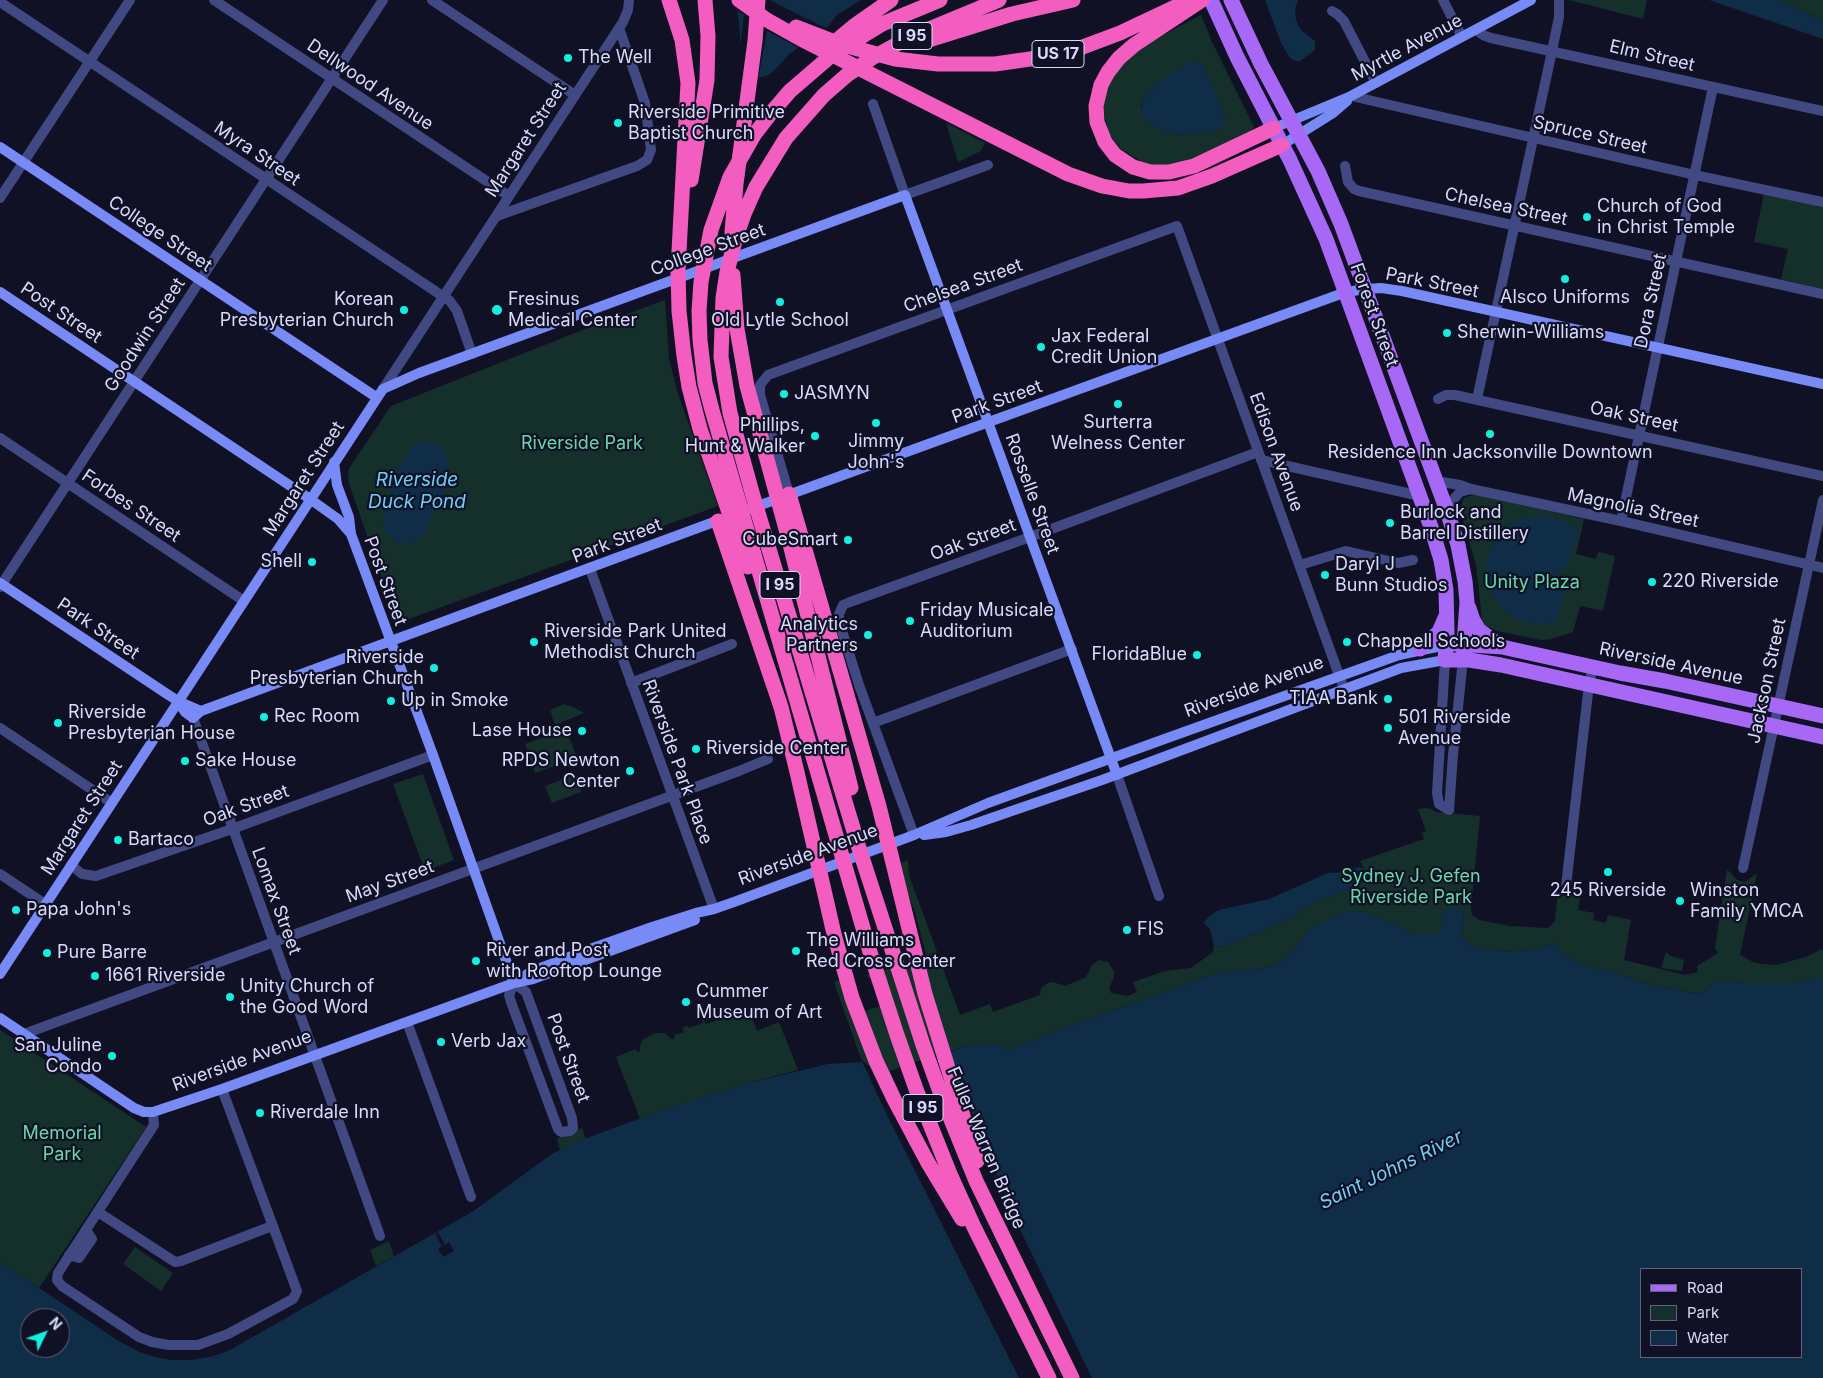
<!DOCTYPE html>
<style>
body{margin:0}
#map{position:relative;width:1823px;height:1378px;overflow:hidden;background:#111126;font-family:Inter,sans-serif}
canvas{display:block}
.legend{position:absolute;left:1640px;top:1268px;width:162px;height:90px;box-sizing:border-box;background:#111126;border:1px solid #61627c;margin:0;padding:6px 9px;list-style:none;font-size:15px;color:#d9dbfc}
.legend li{display:flex;align-items:center;gap:10px;height:25px}
.legend b{width:25px;border:1px solid #61627c}
.north{position:absolute;left:20px;top:1308px;width:50px;height:50px;box-sizing:border-box;background:#111126;border:1px solid #61627c;border-radius:50%;rotate:48deg;font-size:14px;font-weight:700;line-height:20px;text-align:center;color:#d9dbfc}
.north::after{content:'';display:block;margin:auto;width:18px;height:22px;background:#13efde;clip-path:polygon(50% 0,100% 100%,50% 72%,0 100%)}
</style>
<div id="map">
<canvas width="1823" height="1378"></canvas>
<ul class="legend">
<li><b style="height:6px;background:#a768f5"></b>Road</li>
<li><b style="height:14px;background:#15302a"></b>Park</li>
<li><b style="height:14px;background:#102d47"></b>Water</li>
</ul>
<div class="north">N</div>
</div>
<script>
const ctx = document.querySelector('canvas').getContext('2d');
ctx.lineJoin = 'round';
function fill(path, color) { ctx.fillStyle = color; ctx.fill(path, 'evenodd'); }
const shape = rows => new Path2D(rows.map(r => 'M' + r).join(''));
function trace(path, color, width, dash) { ctx.strokeStyle = color; ctx.lineWidth = width; ctx.lineCap = dash ? 'butt' : 'round'; ctx.setLineDash(dash || []); ctx.stroke(path); }
function drawText(font, color, halo, rows, align = 'center') {
  ctx.font = font + ' Inter,sans-serif'; ctx.lineWidth = 4.5; ctx.setLineDash([]); ctx.textBaseline = 'middle'; ctx.strokeStyle = halo; ctx.fillStyle = color; for (const [text, x, y, turn = 0] of rows) {
    ctx.save(); ctx.translate(x, y); ctx.rotate((+turn || 0) * Math.PI / 180); ctx.textAlign = isNaN(turn) ? turn : align; if (halo) ctx.strokeText(text, 0, 0); ctx.fillText(text, 0, 0); ctx.restore();
  }
}
fill(shape([
 [1569,0,1647,0,1643,19],
 [1778,0,1823,0,1823,20,1819,18],
 [1201,15,1211,39,1211,42,1212,42,1254,127,1249,135,1195,160,1152,168,1121,149,1109,134,1103,110,1107,86,1118,68,1140,47],
 [1202,64,1225,118,1217,130,1184,136,1163,130,1151,124,1141,107,1143,100,1149,93,1157,83],
 [946,123,985,143,981,151,958,162],
 [1764,193,1823,206,1823,289,1781,279,1788,249,1754,242],
 [665,300,669,359,678,394,718,506,398,623,349,484,348,474,350,467,391,406,580,331],
 [1476,494,1584,519,1576,554,1596,559,1598,552,1615,556,1603,611,1580,606,1573,632,1551,639,1541,640,1497,631,1485,625,1482,619,1476,565,1461,513,1462,502,1464,498],
 [564,704,575,708,584,713,555,725,550,710],
 [566,729,577,758,535,773,525,744],
 [423,774,454,860,425,871,393,784],
 [575,775,581,792,552,803,545,786],
 [1426,808,1431,809,1436,812,1480,816,1471,908,1472,915,1479,920,1510,926,1547,928,1551,926,1555,920,1558,892,1563,896,1571,893,1581,894,1578,910,1594,913,1593,920,1606,923,1608,915,1631,920,1624,960,1685,975,1698,972,1697,966,1718,953,1715,948,1727,869,1737,880,1745,882,1757,873,1740,955,1755,963,1776,965,1806,957,1820,950,1823,950,1823,978,1815,978,1796,984,1743,984,1715,980,1708,990,1701,993,1687,992,1641,982,1613,972,1586,966,1560,952,1557,943,1531,950,1503,952,1476,948,1462,937,1464,913,1443,912,1440,935,1415,935,1377,916,1307,932,1294,951,1271,967,1214,974,1048,1034,1008,1050,995,1044,961,1047,950,1052,877,1078,862,1062,834,982,851,977,865,1011,887,1004,871,978,868,978,867,975,927,958,914,909,897,864,908,860,909,875,960,1015,990,1004,993,1012,1040,995,1041,988,1048,983,1053,982,1065,986,1084,978,1086,977,1092,965,1099,960,1108,962,1114,971,1114,977,1109,988,1111,993,1128,996,1137,992,1133,982,1165,971,1191,968,1213,952,1214,946,1223,947,1247,936,1263,931,1291,918,1307,906,1355,886,1364,868,1360,861,1424,839,1422,833,1426,831,1418,809],
 [1666,952,1671,956,1684,960,1682,971,1661,968],
 [749,1009,757,1031,779,1022,798,1070,744,1084,640,1119,616,1057,636,1049,637,1052,640,1051,640,1047,642,1040,656,1033,665,1033,672,1040,675,1038,674,1035,684,1032,682,1028,687,1026,689,1028,703,1023,702,1020,703,1019,706,1024],
 [0,1030,146,1127,39,1288,0,1262],
 [582,1128,586,1139,560,1150,557,1139],
 [389,1241,394,1256,376,1266,370,1250],
 [135,1247,173,1273,161,1291,123,1264]
]), '#15302a');
fill(shape([
 [736,0,861,0,837,15,829,25,788,55,775,70,766,76,758,78,740,56,740,32],
 [1265,0,1298,0,1295,9,1296,20,1301,30,1315,41,1315,50,1300,61,1295,61,1290,58,1281,43],
 [1709,0,1778,0,1823,20,1823,39],
 [1193,60,1202,64,1213,87,1225,118,1222,127,1217,130,1204,133,1184,136,1163,130,1151,124,1143,117,1141,112,1143,100,1157,83],
 [421,441,430,441,439,444,444,450,448,456,447,478,442,498,425,533,418,541,404,544,397,543,386,533,383,526,384,515,392,483,400,465,409,451,415,444],
 [1534,516,1548,516,1562,520,1578,530,1569,566,1560,570,1558,575,1559,579,1566,585,1557,621,1543,624,1530,623,1516,619,1504,609,1496,601,1488,586,1486,570,1488,556,1495,540,1503,529,1510,523,1519,519],
 [1360,867,1365,869,1365,874,1355,886,1307,906,1291,918,1263,931,1247,936,1223,947,1214,946,1210,929,1204,923,1209,916,1219,910,1269,899,1328,873,1344,872],
 [1454,907,1462,910,1464,913,1462,937,1476,948,1503,952,1531,950,1557,943,1560,952,1586,966,1613,972,1641,982,1687,992,1701,993,1708,990,1715,980,1743,984,1796,984,1815,978,1823,978,1823,1378,0,1378,0,1262,117,1340,139,1352,155,1357,172,1360,191,1360,210,1357,228,1351,472,1212,552,1154,573,1143,663,1110,744,1084,828,1064,862,1062,877,1078,950,1053,961,1047,995,1044,1008,1050,1048,1034,1214,974,1271,967,1294,951,1307,932,1326,919,1349,911,1360,912,1377,916,1415,935,1439,935,1443,912,1447,909],
 [1642,1269,1802,1269,1802,1357,1642,1357],
 [30,1318,60,1318,60,1348,30,1348]
]), '#102d47');
fill(shape([
 [734,0,770,0,803,17,829,29,801,49,767,31,758,80,752,80,744,73,738,62,744,15,735,9],
 [949,1050,977,1127,1015,1219,1092,1378,1019,1378,885,1111,861,1059,870,1067,896,1122,883,1094,902,1103,890,1071],
 [438,1232,445,1245,449,1242,454,1251,443,1257,438,1249,442,1246,435,1234]
]), '#111126');
trace(shape([
 [214,0,509,196],
 [432,0,575,95],
 [1443,0,1462,37],
 [0,2,450,301,457,311,472,354],
 [1332,11,1337,14,1344,21,1376,83],
 [1476,30,1483,35,1491,38,1823,111],
 [1351,96,1695,175,1823,202],
 [873,104,905,195,988,165],
 [1345,166,1348,182,1354,189,1359,191,1823,294],
 [0,198,130,0],
 [497,216,637,166,647,160,651,150,645,103,619,28],
 [383,389,623,22,628,10,629,0],
 [1438,399,1446,395,1455,395,1823,476],
 [1477,399,1552,51,1559,17,1559,0],
 [0,438,244,601],
 [1261,460,1420,496],
 [1436,481,1460,485,1471,489,1621,521,1823,568],
 [789,494,760,395,760,385,768,375,1177,226,1344,689],
 [1446,508,1460,492,1471,489],
 [1621,521,1713,87],
 [1300,565,1346,551,1398,563,1413,560],
 [590,569,714,909],
 [0,587,383,0],
 [1445,660,1437,793,1439,804,1449,810,1453,755,1463,659],
 [631,683,732,644],
 [193,718,380,1236],
 [873,723,1072,649],
 [0,728,112,803],
 [1117,775,1159,896],
 [914,835,859,685,839,621,839,614,843,605,850,602,1030,537,1258,452],
 [71,865,82,874,96,876,232,829,433,755],
 [1743,868,1823,500],
 [0,874,45,904],
 [1566,886,1589,684,1593,667],
 [514,983,526,992,572,1118,573,1128,570,1131,561,1132,558,1129,511,1002,509,995,514,983],
 [407,1022,471,1197],
 [24,1034,739,771,768,759],
 [153,1112,154,1125,58,1273,57,1280,62,1286,139,1337,152,1342,169,1345,198,1345,228,1334,293,1299,297,1291,222,1089],
 [98,1212,175,1262,181,1261,272,1226],
 [69,1255,79,1258,92,1239,86,1230]
]), '#404982', 10);
trace(shape([
 [1274,128,1351,96,1531,0],
 [1282,145,1333,113,1347,101],
 [0,147,376,397],
 [0,292,310,499,338,519,351,534,433,755,514,983],
 [334,462,337,485,349,517,351,534],
 [736,514,1346,292,1366,289,1381,288,1402,291,1823,384],
 [0,583,167,694,178,701,201,711],
 [178,701,185,712,193,718,201,711,722,519],
 [924,835,946,832,971,825,1102,780,1401,668,1445,660],
 [0,974,383,389,419,373,905,195,1117,775],
 [514,983,530,972,593,948,652,927,696,913,714,909,734,902,914,835,988,803,1170,737,1399,655,1446,645],
 [0,1018,134,1108,144,1112,153,1112,222,1089,514,983,533,979,695,920]
]), '#778af6', 10);
trace(shape([
 [1211,0,1237,57,1290,160,1326,239,1431,527,1441,560,1446,590,1447,631,1445,660,1469,660,1501,665,1823,737],
 [1231,0,1261,64,1318,171,1341,224,1446,508,1458,545,1465,581,1467,602,1463,659],
 [1469,608,1473,620,1479,630,1499,645],
 [1455,644,1502,647,1620,673,1665,681,1823,716],
 [1420,649,1439,632,1445,618]
]), '#a768f5', 15);
trace(shape([
 [669,0,682,40,688,83,678,270,679,311,684,356,689,387,700,429,748,567],
 [739,0,767,20,801,39,1068,174,1102,186,1129,191,1143,191,1178,188,1212,176,1282,145],
 [940,0,882,24,833,54,790,91,771,113,754,135,730,177,711,230,701,282,699,311,700,340,705,383,712,410,870,952,897,1035,916,1089,950,1174,974,1227,1049,1378],
 [999,0,910,37,872,58,847,75,824,95,786,138,756,187,744,214,736,237,727,272,723,298,721,357,730,413,753,496,859,848,923,1045,943,1100,976,1181,1072,1378],
 [1202,0,1134,45,1119,58,1108,72,1101,85,1096,106,1097,122,1105,142,1115,155,1133,167,1150,172,1169,172,1194,166,1274,128],
 [796,27,840,44,895,59,938,64,995,64,1037,58,1080,48,1120,33,1190,0],
 [922,42,1012,14,1073,0],
 [830,46,854,26,891,0],
 [691,180,707,80,708,36,705,0],
 [732,232,736,184,755,41,758,0],
 [733,275,737,329,747,386,789,540,851,788],
 [789,494,879,806,925,994,977,1161],
 [718,521,781,707,797,772,834,934,852,998,876,1061,894,1099,927,1161,962,1219]
]), '#f45dc0', 15);
for (const [x, y, r, color] of [
 [568,58,5,"#13efde"],
 [618,123,5,"#13efde"],
 [1587,217,5,"#13efde"],
 [1565,279,5,"#13efde"],
 [780,302,5,"#13efde"],
 [404,310,5,"#13efde"],
 [497,310,6,"#13efde"],
 [1447,333,5,"#13efde"],
 [1041,347,5,"#13efde"],
 [784,394,5,"#13efde"],
 [1118,404,5,"#13efde"],
 [876,423,5,"#13efde"],
 [1490,434,5,"#13efde"],
 [815,436,5,"#13efde"],
 [1390,523,5,"#13efde"],
 [848,540,5,"#13efde"],
 [312,562,5,"#13efde"],
 [1325,575,5,"#13efde"],
 [1652,582,5,"#13efde"],
 [910,621,5,"#13efde"],
 [868,635,5,"#13efde"],
 [534,642,5,"#13efde"],
 [1347,642,5,"#13efde"],
 [1197,655,5,"#13efde"],
 [434,668,5,"#13efde"],
 [1388,699,5,"#13efde"],
 [391,701,5,"#13efde"],
 [264,717,5,"#13efde"],
 [58,723,5,"#13efde"],
 [1388,728,5,"#13efde"],
 [582,731,5,"#13efde"],
 [696,749,5,"#13efde"],
 [185,761,5,"#13efde"],
 [630,771,5,"#13efde"],
 [118,840,5,"#13efde"],
 [1608,872,5,"#13efde"],
 [1680,901,5,"#13efde"],
 [16,910,5,"#13efde"],
 [1127,930,5,"#13efde"],
 [796,951,5,"#13efde"],
 [47,953,5,"#13efde"],
 [476,961,5,"#13efde"],
 [95,976,5,"#13efde"],
 [230,997,5,"#13efde"],
 [686,1002,5,"#13efde"],
 [441,1042,5,"#13efde"],
 [112,1056,5,"#13efde"],
 [260,1113,5,"#13efde"]
]) { const dot = new Path2D(); dot.arc(x, y, r, 0, 2 * Math.PI); ctx.fillStyle = color; ctx.fill(dot); trace(dot, '#111126', 2); }
for (const [x, y, w] of [
 [912,36,40],
 [1058,54,52],
 [780,585,40],
 [923,1108,40]
]) { const box = new Path2D(); box.roundRect(x - w / 2, y - 13.5, w, 27, 4); ctx.fillStyle = '#111126'; ctx.fill(box); trace(box, '#d9dbfc', 1); }
drawText('bold 16px', '#d9dbfc', null, [
 ["I 95",912,36],
 ["US 17",1058,54],
 ["I 95",780,585],
 ["I 95",923,1108]
]);
drawText('18px', '#d9dbfc', '#111126', [
 ["Myrtle Avenue",1407,48,-28],
 ["Elm Street",1652,56,13],
 ["Dellwood Avenue",370,85,34],
 ["Spruce Street",1590,135,13],
 ["Margaret Street",526,140,-57],
 ["Myra Street",257,154,34],
 ["Chelsea Street",1506,207,12],
 ["College Street",160,234,34],
 ["College Street",708,250,-20],
 ["Park Street",1432,283,11],
 ["Chelsea Street",963,286,-20],
 ["Dora Street",1651,301,-78],
 ["Post Street",61,313,34],
 ["Forest Street",1374,315,70],
 ["Goodwin Street",145,335,-57],
 ["Park Street",997,402,-20],
 ["Oak Street",1634,417,12],
 ["Edison Avenue",1276,452,70],
 ["Margaret Street",304,479,-57],
 ["Rosselle Street",1032,494,70],
 ["Forbes Street",131,506,34],
 ["Magnolia Street",1633,508,12],
 ["Oak Street",973,540,-20],
 ["Park Street",617,541,-21],
 ["Post Street",385,581,70],
 ["Park Street",98,629,34],
 ["Riverside Avenue",1671,664,12],
 ["Jackson Street",1767,681,-78],
 ["Riverside Avenue",1254,687,-20],
 ["Riverside Park Place",677,762,70],
 ["Oak Street",246,806,-20],
 ["Margaret Street",82,818,-57],
 ["Riverside Avenue",808,855,-20],
 ["May Street",390,882,-20],
 ["Lomax Street",276,901,70],
 ["Post Street",568,1058,70],
 ["Riverside Avenue",242,1061,-20],
 ["Fuller Warren Bridge",986,1148,67]
]);
drawText('18px', '#d9dbfc', '#111126', [
 ["The Well",578,58],
 ["Riverside Primitive",628,113],
 ["Baptist Church",628,134],
 ["Church of God",1597,207],
 ["in Christ Temple",1597,228],
 ["Alsco Uniforms",1565,298,"center"],
 ["Korean",394,300,"right"],
 ["Presbyterian Church",394,321,"right"],
 ["Fresinus",508,300],
 ["Medical Center",508,321],
 ["Old Lytle School",780,321,"center"],
 ["Sherwin-Williams",1457,333],
 ["Jax Federal",1051,337],
 ["Credit Union",1051,358],
 ["JASMYN",794,394],
 ["Surterra",1118,423,"center"],
 ["Welness Center",1118,444,"center"],
 ["Phillips,",805,426,"right"],
 ["Hunt & Walker",805,447,"right"],
 ["Jimmy",876,442,"center"],
 ["John's",876,463,"center"],
 ["Residence Inn Jacksonville Downtown",1490,453,"center"],
 ["Burlock and",1400,513],
 ["Barrel Distillery",1400,534],
 ["CubeSmart",838,540,"right"],
 ["Shell",302,562,"right"],
 ["Daryl J",1335,565],
 ["Bunn Studios",1335,586],
 ["220 Riverside",1662,582],
 ["Friday Musicale",920,611],
 ["Auditorium",920,632],
 ["Analytics",858,625,"right"],
 ["Partners",858,646,"right"],
 ["Riverside Park United",544,632],
 ["Methodist Church",544,653],
 ["Chappell Schools",1357,642],
 ["FloridaBlue",1187,655,"right"],
 ["Riverside",424,658,"right"],
 ["Presbyterian Church",424,679,"right"],
 ["TIAA Bank",1378,699,"right"],
 ["Up in Smoke",401,701],
 ["Riverside",68,713],
 ["Presbyterian House",68,734],
 ["Rec Room",274,717],
 ["501 Riverside",1398,718],
 ["Avenue",1398,739],
 ["Lase House",572,731,"right"],
 ["Riverside Center",706,749],
 ["Sake House",195,761],
 ["RPDS Newton",620,761,"right"],
 ["Center",620,782,"right"],
 ["Bartaco",128,840],
 ["245 Riverside",1608,891,"center"],
 ["Winston",1690,891],
 ["Family YMCA",1690,912],
 ["Papa John's",26,910],
 ["FIS",1137,930],
 ["The Williams",806,941],
 ["Red Cross Center",806,962],
 ["River and Post",486,951],
 ["with Rooftop Lounge",486,972],
 ["Pure Barre",57,953],
 ["1661 Riverside",105,976],
 ["Unity Church of",240,987],
 ["the Good Word",240,1008],
 ["Cummer",696,992],
 ["Museum of Art",696,1013],
 ["Verb Jax",451,1042],
 ["San Juline",102,1046,"right"],
 ["Condo",102,1067,"right"],
 ["Riverdale Inn",270,1113]
], 'left');
drawText('18px', '#69d8a9', '#111126', [
 ["Riverside Park",582,444],
 ["Unity Plaza",1532,583],
 ["Sydney J. Gefen",1411,877],
 ["Riverside Park",1411,898],
 ["Memorial",62,1134],
 ["Park",62,1155]
]);
drawText('italic 19px', '#6ecff5', '#111126', [
 ["Riverside",417,480],
 ["Duck Pond",417,502],
 ["Saint Johns River",1391,1170,-26]
]);
</script>
